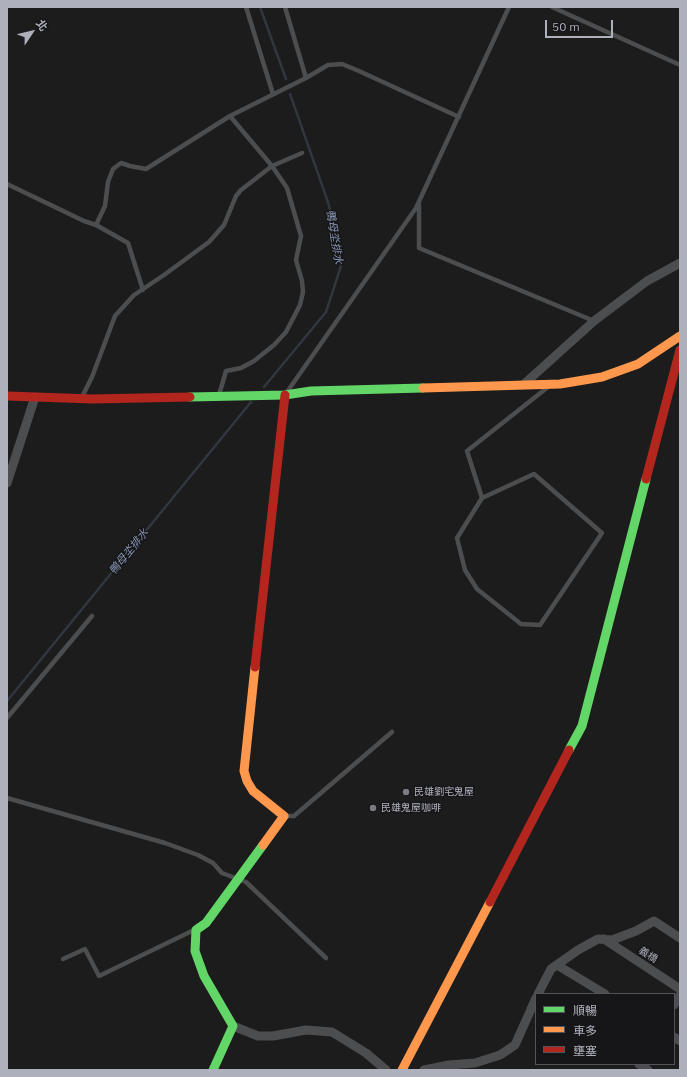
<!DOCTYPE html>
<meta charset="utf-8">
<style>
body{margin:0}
#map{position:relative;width:687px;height:1077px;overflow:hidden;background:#1c1c1c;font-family:"IBM Plex Sans","Noto Sans TC",sans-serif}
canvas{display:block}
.frame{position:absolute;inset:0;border:8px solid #aeb0bb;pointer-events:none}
.legend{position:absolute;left:535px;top:993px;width:140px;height:72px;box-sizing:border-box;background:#161618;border:1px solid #535459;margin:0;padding:5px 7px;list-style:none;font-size:12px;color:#aeb0bb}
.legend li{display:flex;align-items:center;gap:8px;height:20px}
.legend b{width:20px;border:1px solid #535459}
.north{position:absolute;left:12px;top:12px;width:40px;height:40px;-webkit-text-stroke:3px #161618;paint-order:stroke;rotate:55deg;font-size:11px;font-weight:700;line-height:16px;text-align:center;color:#aeb0bb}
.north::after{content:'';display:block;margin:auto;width:14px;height:18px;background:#aeb0bb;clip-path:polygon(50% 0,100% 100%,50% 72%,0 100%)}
.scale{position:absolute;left:545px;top:20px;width:68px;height:18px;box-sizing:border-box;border:2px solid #aeb0bb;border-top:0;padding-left:5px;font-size:12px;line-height:14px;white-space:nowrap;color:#aeb0bb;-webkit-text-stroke:3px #161618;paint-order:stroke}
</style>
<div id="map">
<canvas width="687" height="1077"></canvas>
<div class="frame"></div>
<ul class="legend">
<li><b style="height:5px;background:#63d668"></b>順暢</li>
<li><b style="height:5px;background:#ff974d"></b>車多</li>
<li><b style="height:5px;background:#b3261e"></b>壅塞</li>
</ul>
<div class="north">北</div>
<div class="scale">50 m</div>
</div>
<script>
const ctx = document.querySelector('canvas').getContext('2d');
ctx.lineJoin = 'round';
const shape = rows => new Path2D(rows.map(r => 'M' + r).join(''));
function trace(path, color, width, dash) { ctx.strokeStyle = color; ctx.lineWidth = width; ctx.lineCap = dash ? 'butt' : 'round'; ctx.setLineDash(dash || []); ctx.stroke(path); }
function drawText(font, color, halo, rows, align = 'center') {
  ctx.font = font + ' "IBM Plex Sans","Noto Sans TC",sans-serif'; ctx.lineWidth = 3; ctx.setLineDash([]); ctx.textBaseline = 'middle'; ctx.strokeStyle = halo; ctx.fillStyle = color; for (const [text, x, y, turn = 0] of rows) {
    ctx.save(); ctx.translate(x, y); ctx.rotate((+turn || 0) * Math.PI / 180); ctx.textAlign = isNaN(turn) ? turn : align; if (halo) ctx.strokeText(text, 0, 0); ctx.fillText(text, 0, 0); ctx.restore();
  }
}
trace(shape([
 [260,7,286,79],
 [264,387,326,312,341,266,336,233,328,202,290,94],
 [7,701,251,402]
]), '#31363f', 2.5);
trace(shape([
 [246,7,273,94],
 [285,7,306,78],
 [552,7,680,65],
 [7,184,84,221,96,225,128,243,143,290],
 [419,204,419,248,594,321],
 [96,225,105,206,108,182,113,169,121,163,130,166,146,169,230,116,306,78,328,65,342,64,359,71,459,117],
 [287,392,416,208,509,7],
 [219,395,226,371,241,368,254,361,274,345,286,332,300,305,303,292,302,281,296,260,301,236,287,188,272,166,230,116],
 [82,397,92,377,115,316,134,295,164,275,209,242,224,225,236,196,241,190,272,166,302,153],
 [482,498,457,538,465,570,477,589,521,624,540,625,602,533,534,474,482,498,467,451,548,387],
 [7,718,92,616],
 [7,798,165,843,198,855,213,863,222,873,246,882,326,958],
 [285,816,294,816,392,732],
 [63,959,85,949,99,976,194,930]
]), '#4c4d4f', 4.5);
trace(shape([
 [523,385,594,321,647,281,680,263],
 [7,483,35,397],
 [604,939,680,989],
 [557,965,605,994],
 [538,994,551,969,578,950,598,939,612,940,636,931,654,921,680,938],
 [674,1005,680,995],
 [233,1026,258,1036,273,1036,306,1030,332,1032,366,1053,386,1070],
 [674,1037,680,1041],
 [639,1064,648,1070],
 [424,1070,449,1065,475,1063,500,1055,515,1045,536,998]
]), '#4c4d4f', 9);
trace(shape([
 [190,397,285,395,311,391,423,388],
 [569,750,582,726,646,479],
 [213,1070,233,1026,204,976,195,951,196,930,206,923,263,845]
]), '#63d668', 9);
trace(shape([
 [423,388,560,384,602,377,638,364,680,336],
 [255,667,244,771,247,781,253,791,284,816,263,845],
 [402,1070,490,902]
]), '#ff974d', 9);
trace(shape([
 [7,396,93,399,190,397],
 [646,479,680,350],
 [255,667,285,395],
 [490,902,569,750]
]), '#b3261e', 9);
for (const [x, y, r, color] of [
 [406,792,4,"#7b7c83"],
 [373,808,4,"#7b7c83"]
]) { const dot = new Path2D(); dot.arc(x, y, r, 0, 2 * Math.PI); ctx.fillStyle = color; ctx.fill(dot); trace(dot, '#161618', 1.5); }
drawText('10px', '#aeb0bb', '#161618', [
 ["民雄劉宅鬼屋",414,792],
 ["民雄鬼屋咖啡",381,808]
], 'left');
drawText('10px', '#aeb0bb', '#161618', [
 ["義橋",648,955,33]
]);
drawText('italic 11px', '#8896b3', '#161618', [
 ["鴨母坔排水",334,237,81],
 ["鴨母坔排水",129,552,-51]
]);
</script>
